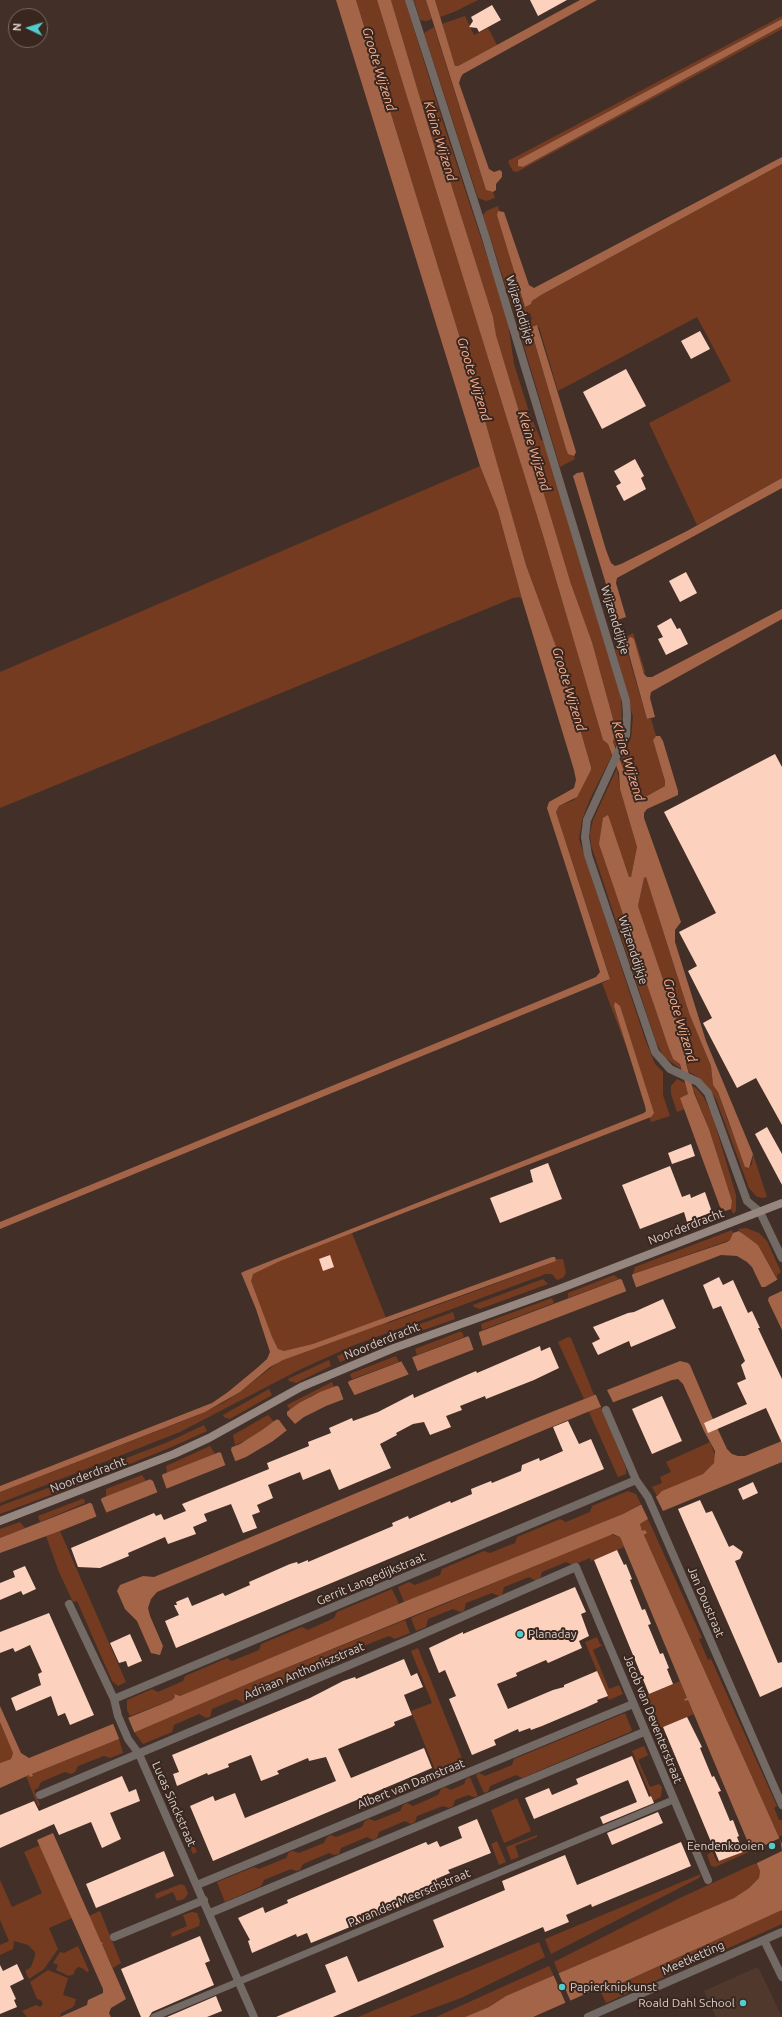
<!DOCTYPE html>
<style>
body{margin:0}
#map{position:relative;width:782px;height:2017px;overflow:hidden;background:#423028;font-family:Ubuntu,sans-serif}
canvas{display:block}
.north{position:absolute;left:8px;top:8px;width:40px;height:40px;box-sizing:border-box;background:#38261f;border:1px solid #796a63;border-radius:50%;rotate:274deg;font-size:11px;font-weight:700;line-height:16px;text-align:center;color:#dbcfca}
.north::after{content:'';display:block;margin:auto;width:14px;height:18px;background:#52cdcc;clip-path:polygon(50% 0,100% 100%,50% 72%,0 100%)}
</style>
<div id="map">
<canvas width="782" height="2017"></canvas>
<div class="north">N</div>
</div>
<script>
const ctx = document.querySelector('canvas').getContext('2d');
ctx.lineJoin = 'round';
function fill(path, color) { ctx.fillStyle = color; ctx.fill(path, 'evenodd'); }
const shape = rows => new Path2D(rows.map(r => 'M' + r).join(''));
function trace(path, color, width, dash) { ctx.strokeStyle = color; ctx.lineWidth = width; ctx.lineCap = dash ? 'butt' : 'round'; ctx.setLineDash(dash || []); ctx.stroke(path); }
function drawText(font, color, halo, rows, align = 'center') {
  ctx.font = font + ' Ubuntu,sans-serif'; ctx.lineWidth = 4; ctx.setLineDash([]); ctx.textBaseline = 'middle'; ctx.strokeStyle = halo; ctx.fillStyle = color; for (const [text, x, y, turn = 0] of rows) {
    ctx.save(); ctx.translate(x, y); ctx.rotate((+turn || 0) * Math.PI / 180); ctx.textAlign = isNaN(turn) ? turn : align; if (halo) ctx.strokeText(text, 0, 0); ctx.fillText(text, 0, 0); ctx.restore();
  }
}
fill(shape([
 [758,1967,782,2017,716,2017,704,1991]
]), '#51382d');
fill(shape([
 [356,0,377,0,542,532,603,740,608,744,612,755,590,799,582,820,579,839,645,1039,655,1064,663,1072,663,1095,670,1116,651,1122,637,1075,602,983,607,981,610,978,556,812,559,806,574,800,591,770,591,767,558,652,526,565,480,403],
 [391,0,405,0,444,126,511,329,509,330,514,364,529,412,541,440,544,441,621,697,622,728,615,748,613,742,616,730,592,642,571,584,496,335,493,317,446,168,440,161,436,152],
 [414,0,426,0,432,19,426,21,420,20],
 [435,0,478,0,454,12,440,17],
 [465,16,474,35,488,28,497,45,458,66,455,66,442,24],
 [782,16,782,19,517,161,521,167,523,167,782,26,782,29,517,172,513,171,510,166,508,161],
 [434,27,486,190,493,192,495,198,486,201,478,198,424,33],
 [782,164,782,478,697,525,649,423,731,381,697,317,558,391,539,327,531,330,566,449,568,454,574,456,575,459,560,467,520,333,525,323,532,319,530,313,522,316,514,312,483,215,486,211,498,206,524,305,531,304,532,301,541,295],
 [480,466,498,511,522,599,519,597,513,598,0,808,0,672],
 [633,633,645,671,644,674,634,639,624,641,647,719,651,719,656,736,653,740,665,781,665,786,647,796,643,796,636,791,632,777,624,771,620,762,631,738,633,717,615,649,620,645,618,641],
 [617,768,620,789,637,847,631,877,629,878,625,863,654,1005,673,1059,680,1064,681,1069,664,1057,656,1042,591,845,590,833,593,820],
 [646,877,689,1013,711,1066,713,1085,718,1092,727,1119,747,1169,752,1164,753,1154,767,1197,762,1198,756,1196,749,1188,716,1099,706,1085,698,1077,689,1072,686,1062,687,1050,638,906,644,878],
 [677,1079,685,1083,688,1094,680,1098,685,1109,677,1112,671,1094,671,1086],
 [692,1086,696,1088,703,1096,712,1114,736,1195,736,1211,733,1214,731,1209,732,1201,709,1129],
 [746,1228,759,1233,767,1241,781,1272,777,1275,778,1280,758,1245,747,1238,738,1229],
 [732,1230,733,1233,730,1240,633,1274,635,1267],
 [352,1233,388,1323,492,1285,556,1261,556,1259,563,1259,566,1273,563,1278,557,1280,552,1274,546,1274,352,1346,297,1371,180,1432,0,1503,0,1492,193,1417,223,1403,240,1392,277,1363,246,1273],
 [614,1275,619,1279,568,1298,568,1293],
 [543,1279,548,1284,480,1309,474,1307,473,1305],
 [552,1298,554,1303,482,1330,481,1324],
 [453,1312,455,1319,418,1332,412,1329,412,1327],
 [459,1332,462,1332,464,1337,417,1355,415,1349],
 [391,1335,394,1342,340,1362,337,1356],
 [568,1337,571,1338,594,1395,584,1399,558,1342],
 [396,1356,399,1362,352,1379,350,1375,352,1373],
 [329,1360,331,1366,296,1383,289,1381,288,1379,292,1377],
 [332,1382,334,1387,311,1396,290,1410,287,1405],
 [269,1389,272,1395,230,1419,224,1417,223,1415],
 [601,1407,626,1468,626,1474,618,1477,589,1412],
 [268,1415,274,1422,249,1439,235,1445,233,1435],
 [204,1425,207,1431,174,1446,105,1474,98,1472,98,1469,168,1442],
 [710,1442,716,1458,711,1468,703,1474,659,1494,657,1496,652,1487,662,1483,660,1477,671,1472,666,1462],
 [210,1446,215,1454,167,1473,166,1466],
 [142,1475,146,1481,106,1497,106,1489],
 [77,1477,80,1484,0,1514,0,1506],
 [628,1491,636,1494,641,1504,623,1514,404,1602,398,1587,409,1582,415,1585,440,1575,442,1569,484,1551,490,1553,515,1543,517,1537,560,1519,566,1522,590,1512,592,1506],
 [82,1499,84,1499,85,1503,40,1522,38,1516],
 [648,1519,702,1638,699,1639,708,1660,711,1659,777,1806,774,1808,779,1820,782,1820,782,1835,779,1837,644,1535,647,1534,642,1531,640,1524],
 [20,1522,25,1528,0,1538,0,1529],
 [60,1531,126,1682,118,1686,112,1681,77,1601,73,1602,59,1572,46,1536],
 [610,1534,620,1537,624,1547,591,1561,590,1558,573,1565,566,1562,542,1572,540,1579,536,1581,529,1577,504,1587,502,1595,499,1596,492,1593,466,1603,464,1611,460,1612,453,1609,428,1619,426,1627,416,1631,411,1618],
 [392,1589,399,1604,180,1696,174,1694,175,1697,172,1700,130,1716,127,1710,127,1700,152,1689,158,1692,183,1681,185,1676,227,1658,232,1661,259,1650,261,1644,302,1627,308,1630,334,1618,337,1612],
 [405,1620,410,1633,395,1639,389,1636,363,1646,361,1653,357,1655,350,1652,325,1662,323,1669,319,1671,312,1667,287,1678,285,1685,281,1687,274,1683,249,1694,247,1701,243,1703,236,1699,212,1709,210,1717,206,1718,199,1714,174,1725,172,1732,143,1744,134,1732,259,1679],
 [597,1637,600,1644,603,1645,593,1650,609,1689,619,1685,622,1692,623,1694,609,1700,585,1642],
 [418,1648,463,1761,436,1772,411,1711,432,1703,411,1651],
 [680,1681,687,1698,684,1699,685,1701,688,1700,694,1714,660,1728,647,1695],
 [625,1713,632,1730,630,1732,522,1778,516,1775,490,1786,488,1792,484,1793,476,1775,479,1773,485,1776,512,1765,514,1759],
 [0,1722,13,1753,11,1759,0,1763],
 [119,1739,123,1753,110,1758,104,1756,78,1766,75,1772,71,1774,65,1772,41,1782,38,1788,34,1790,40,1805,38,1806,26,1776,30,1775,31,1777,32,1774],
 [644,1746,648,1755,638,1760,650,1787,659,1784,662,1787,661,1797,653,1801,632,1751],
 [470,1777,478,1796,474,1797,468,1795,455,1800,453,1806,449,1808,443,1806,417,1816,415,1822,411,1824,405,1821,379,1832,377,1838,373,1840,367,1837,341,1848,339,1854,334,1855,329,1853,303,1864,300,1870,296,1871,291,1869,264,1880,261,1886,225,1902,217,1882,254,1867,259,1869,286,1858,289,1852,293,1851,299,1853,324,1843,327,1837,331,1835,336,1837,362,1827,365,1821,369,1819,375,1821,400,1811,403,1805,407,1803,413,1806,438,1795,441,1789,445,1787,451,1790,464,1784,466,1779],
 [517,1798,531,1831,504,1843,491,1810],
 [181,1815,197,1852,193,1854,177,1817],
 [537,1835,537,1837,515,1846,519,1857,511,1860,506,1847],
 [497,1841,506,1862,499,1865,491,1844],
 [40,1845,72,1918,49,1928,58,1949,44,1969,29,1979,25,1971,31,1967,35,1956,35,1952,28,1945,14,1941,13,1949,0,1955,0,1945,9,1941,0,1920,0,1880,12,1907,42,1893,24,1852],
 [750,1848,751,1851,715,1867,711,1866,707,1855,712,1851,717,1862],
 [756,1863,760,1871,759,1878,749,1888,734,1898,559,1974,554,1962,680,1898],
 [701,1874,699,1878,551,1954,545,1939],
 [181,1884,185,1886,188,1894,184,1899,177,1901,173,1892,156,1899,155,1894],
 [782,1910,782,1924,606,2003,599,1988,615,1986],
 [100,1911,121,1963,113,1968,89,1916],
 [192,1912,197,1913,200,1921,199,1926,172,1937,171,1933,187,1926,183,1915],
 [539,1942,545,1957,461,1998,409,2017,358,2017],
 [78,1946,89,1971,87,1972,82,1968,78,1967,75,1970,74,1974,69,1976,56,1970,58,1965,53,1963,60,1952,64,1953],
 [549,1966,554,1976,506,1996,489,2007,465,2017,436,2017],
 [48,1970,68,1978,63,1995,76,1999,75,2003,73,2007,61,2013,60,2017,27,2017,22,2011,36,2005,40,2007,43,2004,41,2000,37,1999,30,1982]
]), '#743b21');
fill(shape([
 [336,0,356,0,480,403,526,565,558,652,591,767,591,770,577,797,559,806,556,812,610,979,0,1229,0,1222,534,1003,596,977,600,972,547,808,549,802,574,788,576,780,574,770,522,599,498,511,480,466],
 [377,0,391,0,436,152,440,161,446,168,493,317,496,335,571,584,592,642,616,730,613,742,624,771,631,777,636,791,643,796,647,796,665,786,665,781,653,740,656,736,660,736,663,741,678,791,678,795,647,809,644,813,644,818,681,922,675,930,675,942,706,1041,753,1154,749,1168,745,1167,718,1092,713,1085,711,1066,689,1013,646,877,644,878,638,906,687,1050,686,1063,694,1093,709,1129,732,1201,731,1209,725,1211,720,1207,680,1098,688,1094,680,1064,673,1059,668,1046,599,844,603,818,608,815,629,877,631,877,637,847,620,789,619,773,608,744,603,740,542,532],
 [426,0,435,0,455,66,458,66,580,0,597,0,463,74,461,77,459,83,489,169,494,172,500,170,502,172,502,177,496,184,496,190,493,192,486,190],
 [782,19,782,26,523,167,518,166,518,160],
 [782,157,782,164,541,295,532,301,531,304,525,307,497,215,498,211,504,212,529,285,534,288],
 [537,325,576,452,574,456,568,454,566,449,531,330,532,327],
 [583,472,606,550,611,563,615,566,621,564,687,531,782,478,782,488,617,578,616,583,626,617,617,620,573,476,577,473],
 [782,609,782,619,651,692,650,698,655,717,647,719,625,640,631,637,634,639,644,674,647,677,652,677],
 [615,1002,620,1006,654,1113,651,1117,280,1261,253,1274,251,1281,272,1337,278,1349,284,1351,313,1344,373,1322,552,1257,555,1257,556,1261,283,1360,270,1367,240,1392,205,1412,0,1492,0,1486,212,1403,228,1392,257,1368,267,1359,270,1352,256,1309,242,1275,241,1273,245,1271,644,1113,646,1111,645,1106,614,1006],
 [739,1231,758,1245,782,1288,782,1330,752,1267,747,1262,737,1256,721,1255,326,1406,304,1417,273,1441,246,1457,60,1531,0,1553,0,1538,240,1444,262,1430,299,1403,320,1392,633,1274,727,1242,730,1240,733,1233],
 [680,1361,688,1363,690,1365,712,1417,727,1449,732,1454,738,1456,745,1456,782,1441,782,1462,663,1511,648,1518,648,1519,640,1524,642,1531,645,1530,647,1533,644,1535,782,1844,782,1910,615,1986,599,1988,533,2017,465,2017,489,2007,506,1996,734,1898,749,1888,759,1878,760,1871,688,1700,685,1701,684,1699,687,1698,620,1537,613,1534,259,1679,119,1739,32,1774,33,1776,30,1777,29,1775,0,1788,0,1763,11,1759,13,1753,0,1722,0,1706,21,1753,29,1758,172,1700,175,1697,174,1694,180,1696,406,1601,623,1514,657,1496,662,1491,703,1474,714,1463,715,1451,704,1431,683,1384,678,1379,672,1380,585,1413,157,1592,151,1599,148,1608,150,1616,163,1646,160,1655,151,1653,137,1621,125,1609,117,1591,120,1585,143,1576,154,1577,191,1562,534,1419],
 [53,1833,101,1942,103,1943,102,1944,126,1999,111,2008,109,2013,111,2017,60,2017,87,2005,88,2000,103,1993,103,1989,37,1840]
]), '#a46448');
fill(shape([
 [633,1271,632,1276,637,1290,627,1293,622,1280,618,1277],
 [780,1278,782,1283,782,1291,769,1297,767,1303,759,1287,765,1287],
 [479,1329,479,1334,483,1347,474,1351,469,1337,465,1334],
 [413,1354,412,1357,418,1372,409,1375,400,1359],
 [350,1378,348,1383,355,1396,344,1401,339,1387,335,1384],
 [606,1388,614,1404,602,1409,595,1393],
 [287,1410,287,1415,296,1425,288,1432,279,1420,275,1419],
 [232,1445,231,1450,236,1463,226,1467,221,1453,217,1451],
 [163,1472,162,1476,167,1490,158,1494,153,1481,148,1478],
 [655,1495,664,1513,650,1519,649,1521,640,1502],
 [102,1496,101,1500,107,1514,97,1518,92,1504,88,1501],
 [127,1715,135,1734,120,1741,112,1721],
 [780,1838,782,1851,755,1864,750,1852],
 [558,1972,571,2002,566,2004,553,1974]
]), '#423028');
fill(shape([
 [530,0,567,0,538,16],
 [492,5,501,20,479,32,477,28,469,27,473,21,471,17],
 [700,331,710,349,691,359,681,341],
 [626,369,646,406,602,429,583,392],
 [635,459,644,476,641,478,646,489,624,501,616,486,621,483,614,471],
 [686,572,697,593,680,602,669,581],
 [671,618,677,629,680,628,688,644,666,655,658,639,663,637,657,626],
 [775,754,782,767,782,1125,756,1078,737,1088,703,1023,712,1018,688,971,697,966,679,932,716,913,664,812],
 [767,1127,782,1154,782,1185,755,1134],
 [691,1144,695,1156,672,1164,668,1153],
 [548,1163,562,1199,500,1223,490,1198,533,1182,530,1170],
 [670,1166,682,1197,690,1194,691,1198,705,1192,712,1212,687,1222,684,1212,640,1229,622,1185],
 [330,1255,334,1267,323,1271,319,1259],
 [719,1277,723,1285,733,1280,748,1313,752,1311,760,1328,758,1328,782,1379,782,1443,766,1408,708,1433,704,1423,747,1404,737,1383,746,1379,741,1365,745,1361,721,1306,713,1309,703,1285],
 [663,1299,676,1328,631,1347,629,1341,598,1355,592,1343,600,1339,593,1327,628,1313,634,1312],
 [540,1346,541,1351,550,1347,559,1368,534,1380,486,1399,485,1396,460,1406,462,1410,446,1416,451,1427,430,1435,424,1422,413,1424,396,1433,397,1435,380,1444,391,1468,339,1490,330,1469,303,1480,300,1472,268,1485,273,1498,257,1505,260,1512,252,1515,257,1528,243,1533,231,1504,204,1514,207,1521,193,1527,196,1534,168,1544,165,1537,128,1553,129,1556,100,1568,78,1567,71,1548,154,1513,156,1516,161,1514,164,1520,186,1511,182,1504,269,1469,267,1463,309,1446,308,1442,331,1433,329,1428,352,1418,353,1421,378,1412,413,1394,414,1398,462,1377,476,1371,477,1373],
 [662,1396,682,1441,652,1454,632,1409],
 [568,1421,579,1444,591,1439,604,1469,176,1648,165,1621,179,1615,174,1605,177,1605,176,1602,188,1597,192,1606,223,1593,225,1596,250,1585,249,1582,290,1564,297,1562,298,1564,308,1560,308,1562,393,1526,392,1523,408,1516,409,1519,450,1501,451,1503,472,1494,471,1489,491,1481,492,1483,521,1471,522,1465,539,1458,540,1461,563,1451,553,1427],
 [753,1482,758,1493,743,1500,738,1489],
 [700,1500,706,1513,712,1511,729,1547,733,1545,743,1552,740,1559,735,1561,778,1663,782,1662,782,1687,760,1697,678,1509],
 [617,1550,624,1565,626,1564,632,1579,630,1580,642,1610,645,1609,651,1624,648,1625,660,1654,663,1653,669,1668,667,1669,673,1684,649,1694,594,1560],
 [25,1566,36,1589,23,1595,21,1591,0,1600,0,1583,15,1577,13,1571],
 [575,1587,586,1612,581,1614,589,1636,579,1641,582,1648,548,1663,546,1660,516,1673,517,1676,497,1684,508,1709,553,1690,564,1687,564,1685,597,1671,608,1696,597,1700,598,1702,587,1707,542,1726,531,1730,530,1728,519,1732,518,1729,494,1740,496,1745,472,1755,449,1699,456,1696,445,1670,439,1673,429,1648,463,1632,463,1634],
 [49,1613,94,1715,70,1725,65,1713,58,1716,51,1696,16,1711,11,1698,41,1685,38,1674,42,1672,30,1645,15,1652,13,1648,0,1653,0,1632],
 [130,1634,142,1661,128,1667,126,1661,119,1663,110,1643],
 [404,1659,411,1676,417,1673,423,1687,404,1695,412,1715,394,1722,395,1725,392,1727,338,1749,351,1778,424,1748,432,1768,213,1861,190,1806,213,1796,215,1801,235,1793,245,1818,336,1781,326,1757,309,1761,308,1758,277,1771,279,1774,261,1781,251,1755,228,1764,229,1767,208,1775,207,1773,177,1786,173,1774,179,1772,172,1755,310,1698,343,1681,355,1677,356,1679],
 [687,1717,702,1747,700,1748,712,1777,714,1776,721,1791,718,1792,730,1821,733,1820,739,1836,737,1837,743,1852,719,1861,663,1727],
 [632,1756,649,1797,651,1796,654,1803,603,1824,600,1817,637,1802,628,1780,534,1819,525,1798,549,1788,552,1795,578,1784,576,1779],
 [122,1776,129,1792,136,1789,140,1801,110,1813,121,1839,102,1848,91,1822,59,1835,54,1824,0,1848,0,1815,34,1801,39,1811],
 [658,1812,663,1823,612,1845,607,1833],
 [477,1819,491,1853,448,1870,450,1873,436,1879,440,1890,311,1943,307,1933,297,1937,296,1934,252,1953,248,1941,250,1940,238,1918,263,1907,265,1913,288,1903,287,1900,426,1842,428,1845,437,1841,440,1847,462,1838,458,1827],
 [681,1842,691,1866,592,1907,591,1904,566,1915,569,1922,545,1932,543,1927,333,2017,276,2017,336,1992,325,1965,347,1956,358,1982,444,1947,433,1920,505,1890,502,1881,565,1855,577,1885],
 [164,1851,174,1876,96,1908,86,1884],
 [200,1936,210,1961,205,1963,214,1985,152,2012,149,2017,141,2017,121,1969],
 [17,1964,24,1979,10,1986,16,1999,14,2000,17,2007,0,2014,0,1965,3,1971],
 [216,1996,222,2011,207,2017,167,2017]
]), '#fcd1be');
trace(shape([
 [154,2017,673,1800]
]), '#736965', 7);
trace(shape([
 [409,0,485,235,626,701,627,715,626,735,587,820,585,837,588,855,655,1052,670,1069,698,1082,708,1093,747,1201,760,1212,782,1258],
 [606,1410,636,1480,648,1497,782,1805],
 [69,1604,114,1699,118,1716,128,1739,139,1754,254,2017],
 [114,1699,636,1480],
 [40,1795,416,1637,576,1567,708,1880],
 [197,1885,633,1704],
 [210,1913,644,1732],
 [114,1937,204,1900],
 [764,1940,782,1977],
 [588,2017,782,1932]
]), '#736965', 8);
trace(shape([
 [0,1521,174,1454,209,1438,301,1387,394,1348,559,1289,782,1203]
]), '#958680', 8);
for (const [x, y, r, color] of [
 [520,1634,4,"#52cdcc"],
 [772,1846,4,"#52cdcc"],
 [562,1987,4,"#52cdcc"],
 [743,2003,4,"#52cdcc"]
]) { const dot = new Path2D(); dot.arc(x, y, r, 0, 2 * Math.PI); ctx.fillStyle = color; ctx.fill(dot); trace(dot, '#38261f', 1.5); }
drawText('12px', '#dbcfca', '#38261f', [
 ["Wijzenddijkje",520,310,73],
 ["Wijzenddijkje",615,620,73],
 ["Wijzenddijkje",633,950,72],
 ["Noorderdracht",686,1227,-21],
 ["Noorderdracht",382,1341,-22],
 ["Noorderdracht",88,1475,-21],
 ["Gerrit Langedijkstraat",371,1579,-23],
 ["Jan Doustraat",706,1602,67],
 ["Adriaan Anthoniszstraat",304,1671,-23],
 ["Jacob van Deventerstraat",653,1719,68],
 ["Albert van Damstraat",411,1784,-22],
 ["Lucas Sinckstraat",174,1804,66],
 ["P. van der Meerschstraat",409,1898,-23],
 ["Meetketting",693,1958,-24]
]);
drawText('12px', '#dbcfca', '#38261f', [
 ["Planaday",528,1634],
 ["Eendenkooien",764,1846,"right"],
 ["Papierknipkunst",570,1987],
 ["Roald Dahl School",735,2003,"right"]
], 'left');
drawText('italic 13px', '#fbb191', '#38261f', [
 ["Groote Wijzend",379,69,73],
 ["Kleine Wijzend",440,141,73],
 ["Groote Wijzend",474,379,73],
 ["Kleine Wijzend",534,451,73],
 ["Groote Wijzend",569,689,73],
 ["Kleine Wijzend",628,761,73],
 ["Groote Wijzend",680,1020,73]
]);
</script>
